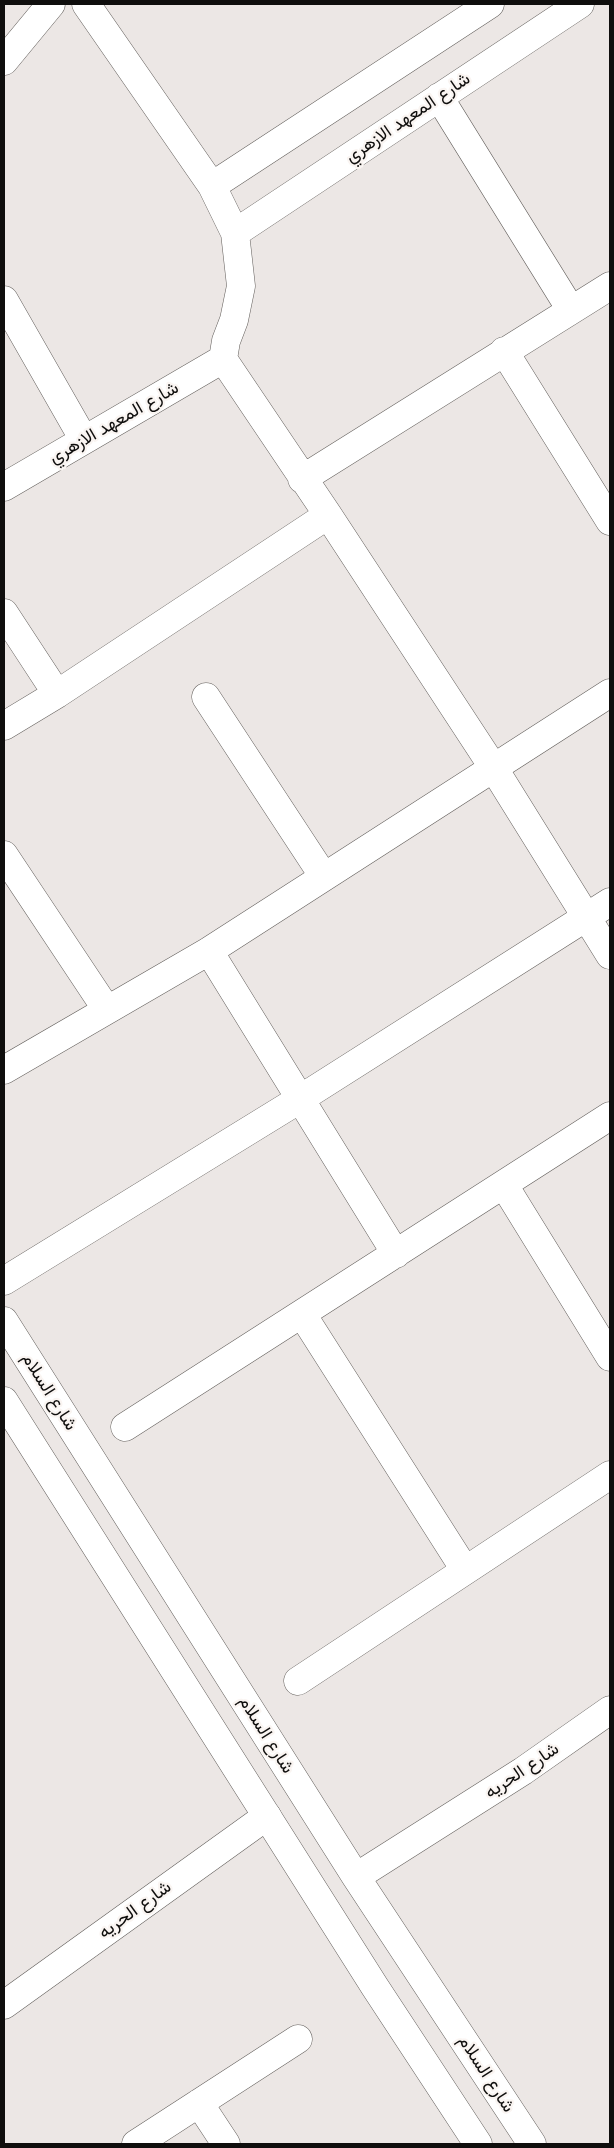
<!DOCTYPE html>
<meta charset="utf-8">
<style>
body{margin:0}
#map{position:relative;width:614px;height:2148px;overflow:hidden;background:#ece7e5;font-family:Helvetica,sans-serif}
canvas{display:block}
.frame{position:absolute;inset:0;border:5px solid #0f0e0d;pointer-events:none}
</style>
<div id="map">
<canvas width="614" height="2148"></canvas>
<div class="frame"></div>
</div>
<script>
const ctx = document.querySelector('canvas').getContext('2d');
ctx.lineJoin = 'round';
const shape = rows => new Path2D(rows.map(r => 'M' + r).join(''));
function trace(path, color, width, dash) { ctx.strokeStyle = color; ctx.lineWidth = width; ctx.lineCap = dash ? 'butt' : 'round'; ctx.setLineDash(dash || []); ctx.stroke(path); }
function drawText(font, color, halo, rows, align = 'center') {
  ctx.font = font + ' Helvetica,Vazirmatn,sans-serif'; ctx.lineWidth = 4.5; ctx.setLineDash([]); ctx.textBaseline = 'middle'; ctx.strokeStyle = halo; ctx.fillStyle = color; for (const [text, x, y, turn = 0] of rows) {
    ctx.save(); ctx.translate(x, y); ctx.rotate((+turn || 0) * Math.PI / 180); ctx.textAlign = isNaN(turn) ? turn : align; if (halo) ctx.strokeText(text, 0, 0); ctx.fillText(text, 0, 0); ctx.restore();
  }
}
const minor = shape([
 [86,4,212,186,235,233,241,286,234,320,226,341,223,359,328,515,493,767,610,955],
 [4,61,51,4],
 [439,97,571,310],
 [212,186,490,4],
 [235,233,580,4],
 [4,300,84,440],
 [504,351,610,521],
 [302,479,610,286],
 [4,487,223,359],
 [4,613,57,694],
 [206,697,324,877],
 [4,726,57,694,328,515],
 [4,855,107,1010],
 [209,951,396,1254],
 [4,1070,209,951,610,693],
 [504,1185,610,1357],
 [4,1281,300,1099,610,902],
 [302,1314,465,1570],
 [125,1427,610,1116],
 [298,1681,610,1475],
 [4,2005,267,1816],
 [199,2103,226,2144],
 [136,2144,298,2039]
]);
const tertiary = shape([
 [4,1321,356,1877,532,2144],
 [4,1401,375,1987,478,2144],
 [356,1877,523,1771,610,1710]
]);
trace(minor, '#64605d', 29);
trace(tertiary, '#64605d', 29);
trace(minor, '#fff', 28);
trace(tertiary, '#fff', 28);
drawText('18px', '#0f0e0d', '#faf5f2', [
 ["شارع المعهد الازهري",408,118,-34],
 ["شارع المعهد الازهري",114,423,-30],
 ["شارع السلام",49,1392,58],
 ["شارع السلام",266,1735,58],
 ["شارع الحريه",522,1771,-34],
 ["شارع الحريه",135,1910,-36],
 ["شارع السلام",486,2074,57]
]);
</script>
